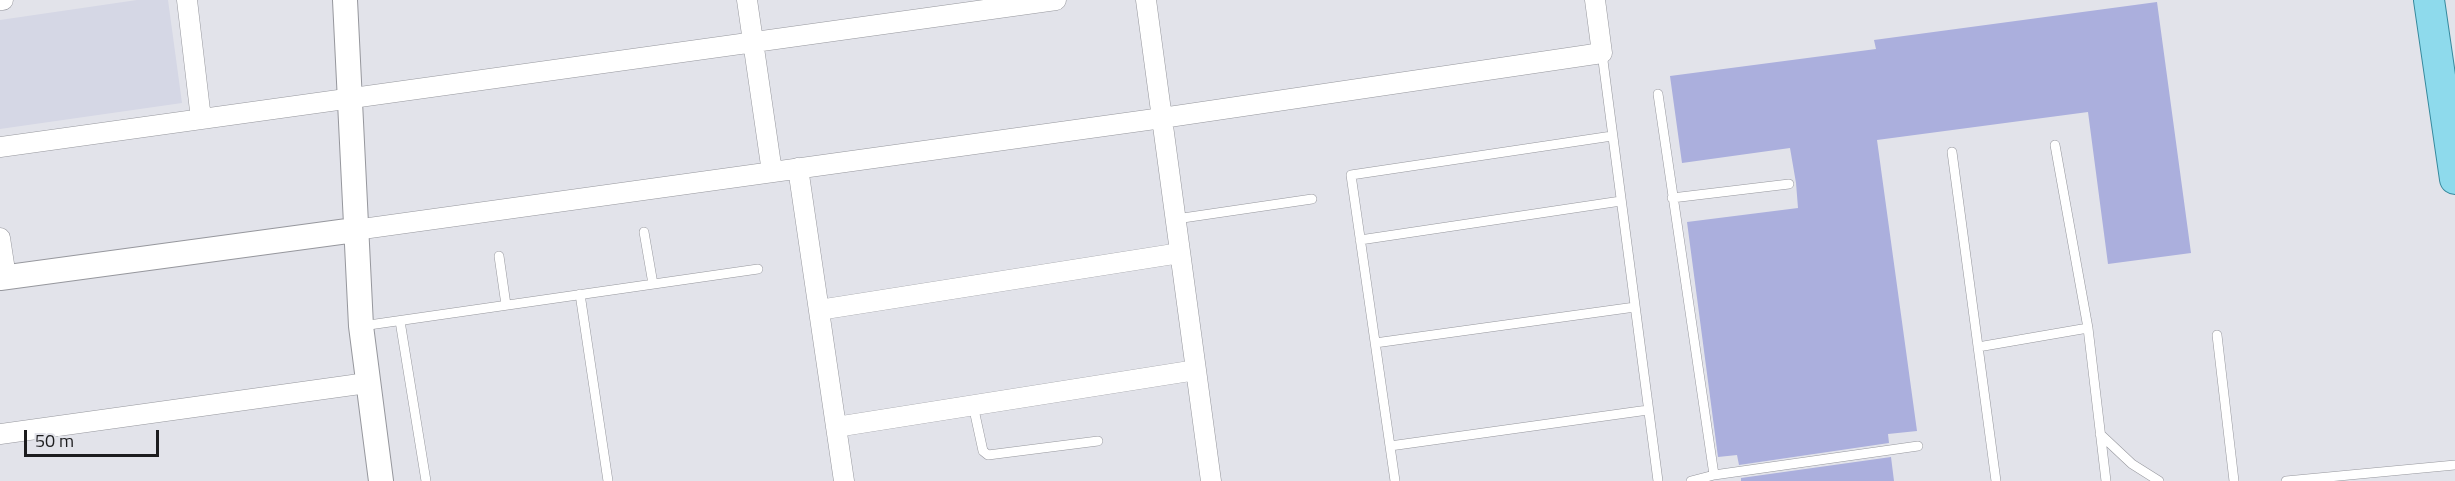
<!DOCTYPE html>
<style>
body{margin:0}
#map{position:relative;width:2455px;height:481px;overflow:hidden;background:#e2e3ea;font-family:"Titillium Web",sans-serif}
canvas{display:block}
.scale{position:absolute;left:24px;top:430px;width:135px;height:27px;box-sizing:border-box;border:3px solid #1c1c1e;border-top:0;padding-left:8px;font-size:18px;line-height:21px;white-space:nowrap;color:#1c1c1e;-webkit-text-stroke:4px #e2e3ea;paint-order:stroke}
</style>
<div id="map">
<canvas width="2455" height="481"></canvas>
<div class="scale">50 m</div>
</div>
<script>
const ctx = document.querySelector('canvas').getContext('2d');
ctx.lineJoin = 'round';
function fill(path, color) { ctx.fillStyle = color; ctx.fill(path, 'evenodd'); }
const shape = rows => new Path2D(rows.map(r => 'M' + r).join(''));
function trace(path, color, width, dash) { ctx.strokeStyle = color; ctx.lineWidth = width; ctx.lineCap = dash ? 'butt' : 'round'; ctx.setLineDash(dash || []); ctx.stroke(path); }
fill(shape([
 [137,0,168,0,182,103,0,129,0,20]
]), '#d5d7e5');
fill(shape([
 [2157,2,2191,253,2108,264,2088,112,1877,140,1917,431,1888,434,1889,443,1739,465,1737,455,1718,457,1687,222,1798,208,1796,183,1790,148,1682,163,1670,76,1876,49,1874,40],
 [1891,457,1894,481,1741,481,1741,478]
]), '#abafdd');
const service = shape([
 [1602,53,1658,481],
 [1658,94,1714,475],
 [2055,145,2088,328,2106,481],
 [1952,152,1996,481],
 [1672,198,1789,184],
 [1176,219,1312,199],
 [644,232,653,284],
 [1360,240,1621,201],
 [499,256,506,305],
 [580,294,608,481],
 [400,321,426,481],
 [362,326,758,269],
 [2217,335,2234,481],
 [1375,343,1635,307],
 [1978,347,2088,328],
 [973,405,983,451,988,455,1098,441],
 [2100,434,2132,464,2159,481],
 [1390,446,1648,410],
 [1395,481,1351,175,1612,136],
 [1691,481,1714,475,1918,446],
 [2286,481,2455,465]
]);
const minor = shape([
 [0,0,3,0],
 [187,0,201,119],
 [747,0,772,172],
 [1146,0,1211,481],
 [0,147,1056,0],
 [798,168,844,481],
 [355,230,1162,118,1602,53,1595,0],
 [0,238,6,277],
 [819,310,1180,253],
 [836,427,1196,370],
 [0,434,367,383]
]);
const tertiary = shape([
 [345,0,361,326,381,481],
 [0,278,355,230]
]);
const primary = shape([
 [2429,0,2455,179]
]);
trace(service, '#96979d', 10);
trace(minor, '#96979d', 21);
trace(tertiary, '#96979d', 26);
trace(primary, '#35889c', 32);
trace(service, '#fff', 9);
trace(minor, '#fff', 20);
trace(tertiary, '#fff', 24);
trace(primary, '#8edaec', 30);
</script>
